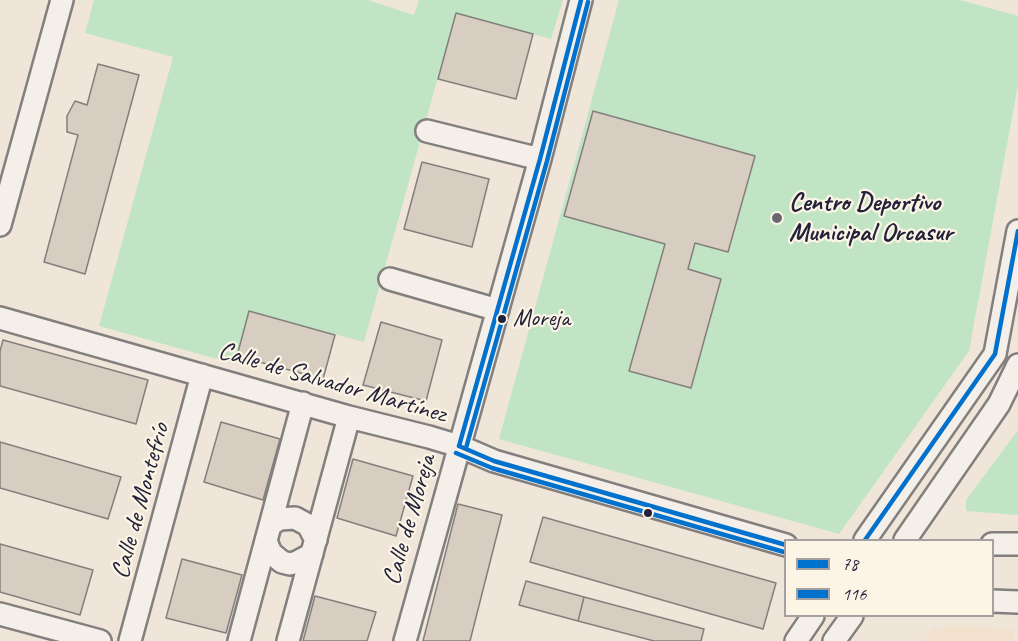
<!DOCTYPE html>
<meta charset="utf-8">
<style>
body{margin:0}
#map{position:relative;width:1018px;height:641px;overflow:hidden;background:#efe6d9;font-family:Caveat,sans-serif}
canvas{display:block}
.legend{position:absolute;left:784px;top:539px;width:210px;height:78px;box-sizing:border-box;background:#fcf5e5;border:2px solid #a5a1a1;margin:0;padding:8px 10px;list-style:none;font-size:18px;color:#22223b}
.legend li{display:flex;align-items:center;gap:12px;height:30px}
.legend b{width:30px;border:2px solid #a5a1a1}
</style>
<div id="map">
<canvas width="1018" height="641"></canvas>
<ul class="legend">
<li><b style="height:8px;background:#0072ce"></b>78</li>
<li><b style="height:8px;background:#0072ce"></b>116</li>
</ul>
</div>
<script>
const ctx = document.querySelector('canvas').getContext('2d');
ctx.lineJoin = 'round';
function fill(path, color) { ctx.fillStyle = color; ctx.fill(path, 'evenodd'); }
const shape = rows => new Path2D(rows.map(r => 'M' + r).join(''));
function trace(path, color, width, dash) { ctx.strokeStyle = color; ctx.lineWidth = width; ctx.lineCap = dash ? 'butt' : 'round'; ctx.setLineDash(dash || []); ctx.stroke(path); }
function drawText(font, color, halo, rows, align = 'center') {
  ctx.font = font + ' Caveat,sans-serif'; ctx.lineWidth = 4.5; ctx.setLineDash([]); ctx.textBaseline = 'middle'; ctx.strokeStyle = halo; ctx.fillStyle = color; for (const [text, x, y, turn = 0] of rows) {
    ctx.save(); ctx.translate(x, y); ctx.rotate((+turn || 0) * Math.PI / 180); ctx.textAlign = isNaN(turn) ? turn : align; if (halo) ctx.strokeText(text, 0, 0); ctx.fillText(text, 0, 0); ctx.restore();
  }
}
fill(shape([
 [946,625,1014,630,1014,641,924,641,934,627,942,632]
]), '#f2e1cc');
fill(shape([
 [94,0,368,0,414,15,419,0,563,0,551,39,456,13,364,342,250,311,235,364,99,326,173,57,85,33],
 [619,0,960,0,1018,16,1018,85,969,351,839,534,499,439],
 [1018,430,1018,515,966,511,966,500]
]), '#c1e5c4');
const building = shape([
 [456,13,533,34,516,99,438,79,456,13],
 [98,64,139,75,85,274,44,262,78,135,67,132,67,116,75,101,87,105,98,64],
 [593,111,755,156,728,252,695,243,688,269,721,279,691,388,629,371,665,244,564,216,593,111],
 [422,162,489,179,472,247,404,229,422,162],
 [249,311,335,335,323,379,237,356,249,311],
 [381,322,442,340,426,401,363,385,381,322],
 [3,340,148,380,136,424,0,386,0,351,3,340],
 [221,422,280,439,263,500,204,482,221,422],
 [0,442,121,477,108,519,0,488,0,442],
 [353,459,413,476,396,536,337,518,353,459],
 [458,504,502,515,470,641,423,641,458,504],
 [543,517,776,583,763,629,530,562,543,517],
 [0,544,93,570,80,615,0,592,0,544],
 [182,559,242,575,226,633,166,618,182,559],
 [526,581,584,597,578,621,519,605,526,581],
 [315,596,376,612,367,641,303,641,315,596],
 [584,597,704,629,701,641,654,641,578,621,584,597]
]);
fill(building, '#d8cdc1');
trace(building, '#837f7e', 1.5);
const minor = shape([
 [427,131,540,159],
 [0,225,62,0],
 [390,279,498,310],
 [0,318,349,417,429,437,459,446,494,461,786,545],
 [271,524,280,519,295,518,308,525,316,540],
 [865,540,995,354,1018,231],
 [905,540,999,404,1018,365],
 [266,541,271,553,282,562,290,564,297,562,312,554],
 [992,544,1018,544],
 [992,601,1018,602],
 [0,614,100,641],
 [130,641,202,375],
 [239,641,303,403],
 [288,641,349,417],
 [405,641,540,159,581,0],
 [796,641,813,616],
 [834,641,852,616]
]);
trace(minor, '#837f7e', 26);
trace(minor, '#f4f0e9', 21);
trace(shape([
 [459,446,540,159,581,0],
 [459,446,494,461,786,545],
 [865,540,995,354,1018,231]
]), '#0072ce', 4.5);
trace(shape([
 [466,448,547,161,588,2],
 [456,453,492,468,784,552]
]), '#0072ce', 4.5);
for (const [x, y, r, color] of [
 [777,218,6,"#6a6772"],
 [502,319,5,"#22223b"],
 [648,513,5,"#22223b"]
]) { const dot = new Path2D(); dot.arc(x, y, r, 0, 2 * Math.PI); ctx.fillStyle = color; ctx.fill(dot); trace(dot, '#fcf5e5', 2); }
drawText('24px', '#22223b', '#fcf5e5', [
 ["Moreja",513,319]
], 'left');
drawText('bold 26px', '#22223b', '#fcf5e5', [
 ["Centro Deportivo",789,203],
 ["Municipal Orcasur",789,233]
], 'left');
drawText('26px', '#22223b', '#fcf5e5', [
 ["Calle de Salvador Martínez",332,383,16],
 ["Calle de Montefrío",141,501,-75],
 ["Calle de Moreja",410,520,-74]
]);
</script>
